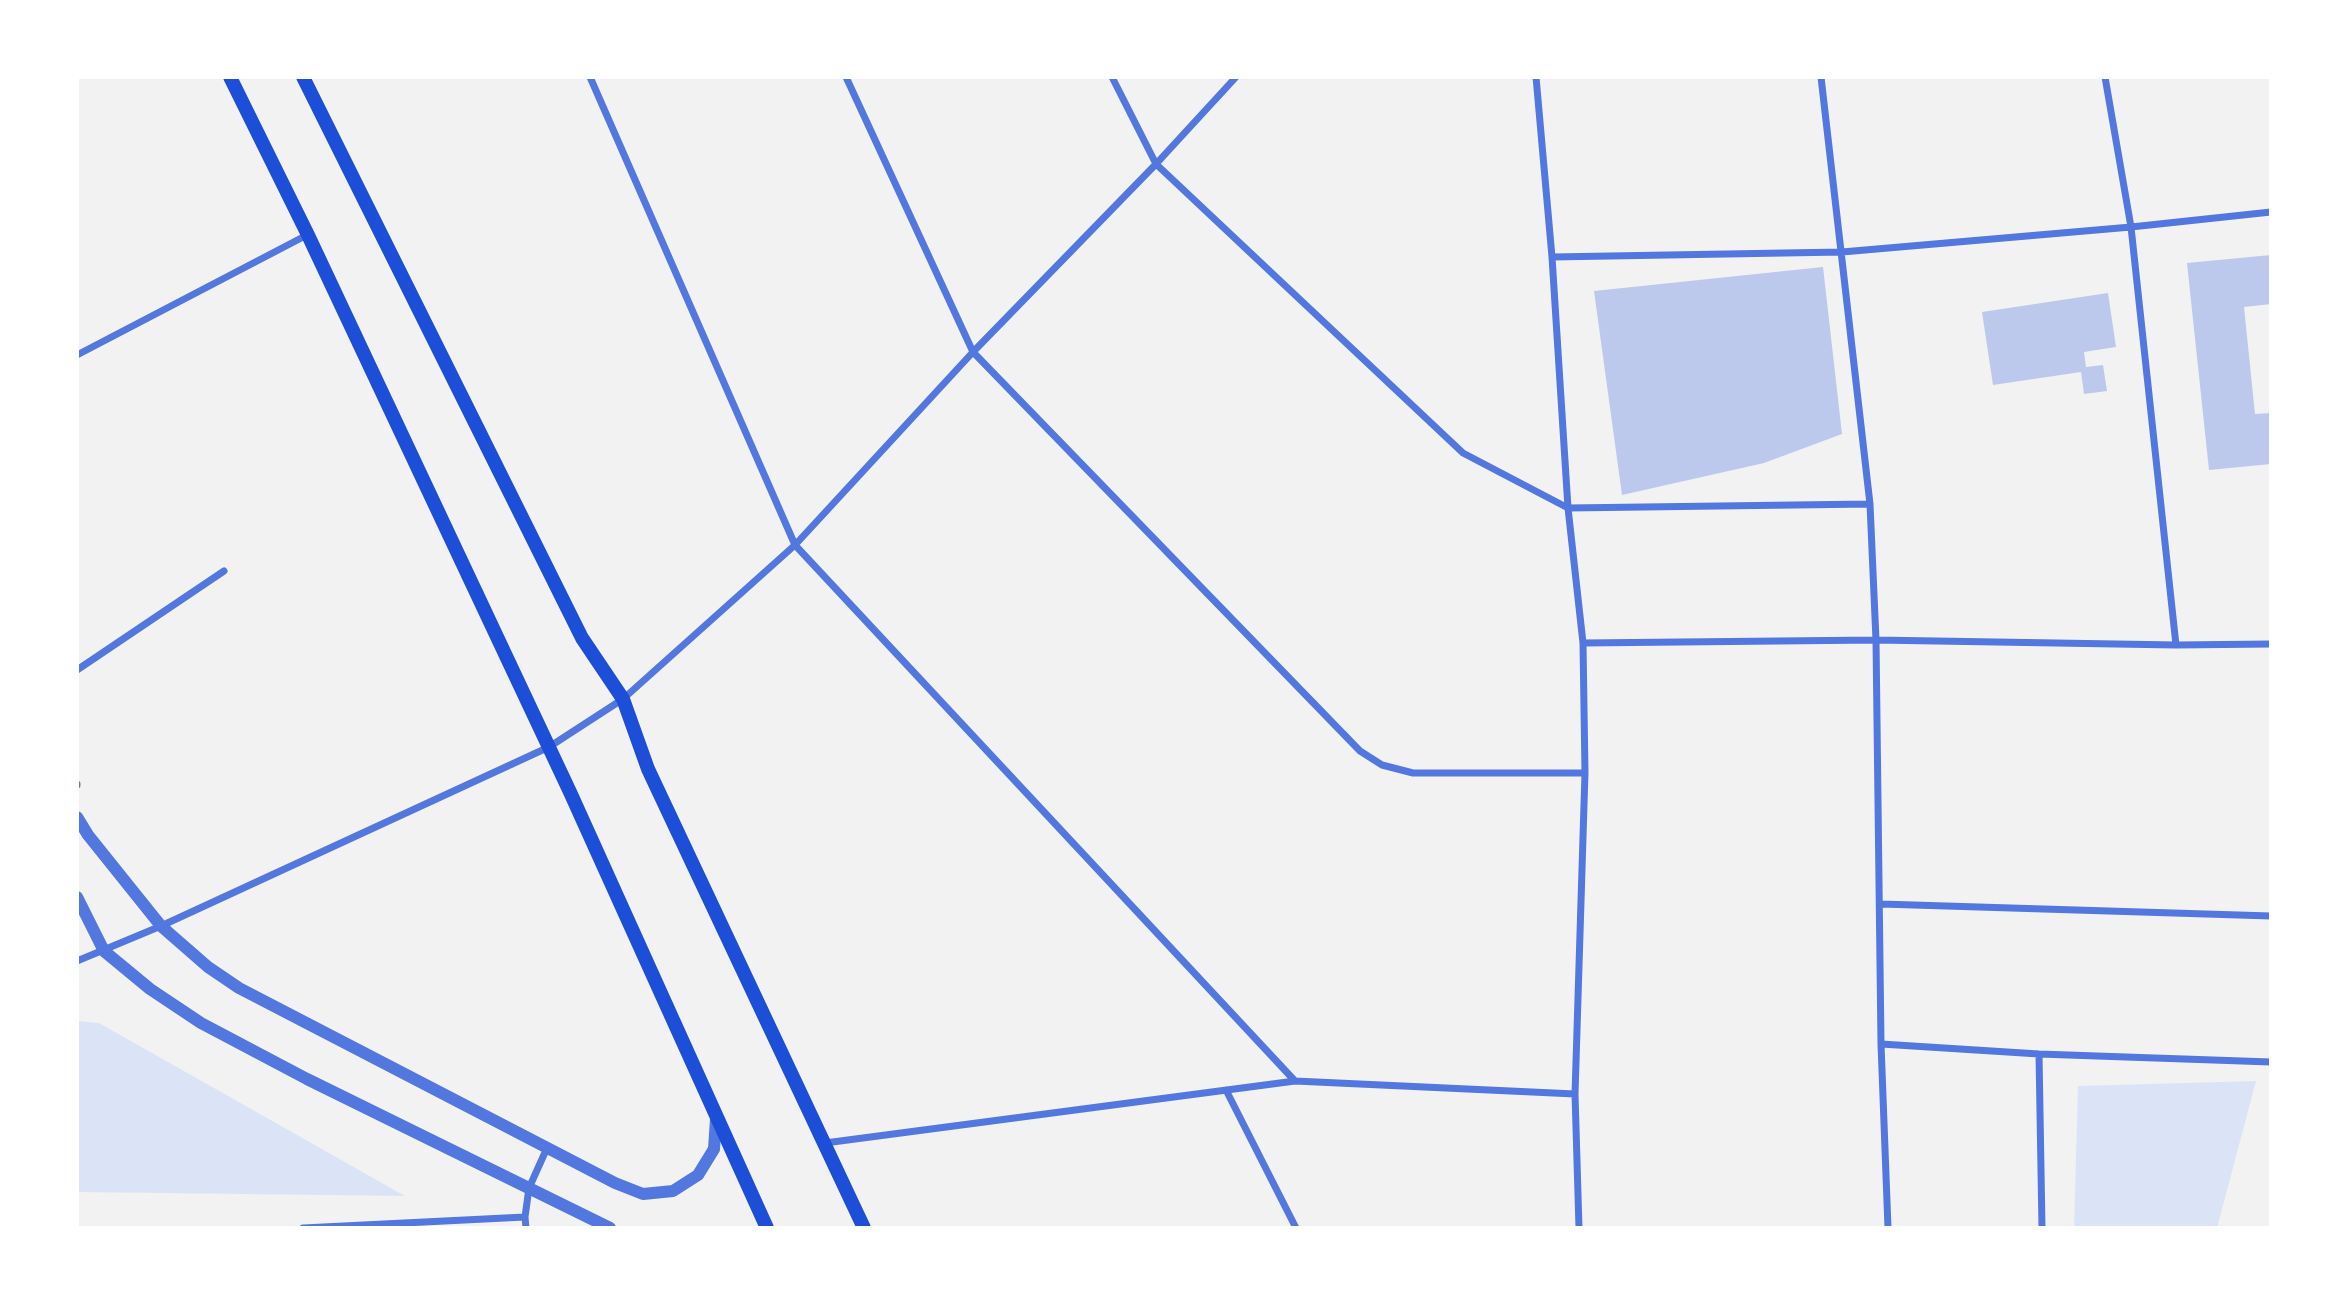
<!DOCTYPE html>
<style>
body{margin:0}
#map{position:relative;width:2348px;height:1305px;overflow:hidden;background:#f2f2f2;font-family:"Alegreya Sans",sans-serif}
canvas{display:block}
.frame{position:absolute;inset:0;border:79px solid #fff;pointer-events:none}
</style>
<div id="map">
<canvas width="2348" height="1305"></canvas>
<div class="frame"></div>
</div>
<script>
const ctx = document.querySelector('canvas').getContext('2d');
ctx.lineJoin = 'round';
function fill(path, color) { ctx.fillStyle = color; ctx.fill(path, 'evenodd'); }
const shape = rows => new Path2D(rows.map(r => 'M' + r).join(''));
function trace(path, color, width, dash) { ctx.strokeStyle = color; ctx.lineWidth = width; ctx.lineCap = dash ? 'butt' : 'round'; ctx.setLineDash(dash || []); ctx.stroke(path); }
fill(shape([
 [77,1021,99,1023,405,1196,77,1192],
 [2256,1081,2217,1228,2074,1228,2078,1086]
]), '#dbe4f7');
fill(shape([
 [2271,255,2271,304,2244,307,2255,414,2271,413,2271,464,2209,470,2187,263],
 [1823,267,1842,434,1764,463,1622,495,1594,291],
 [2108,293,2116,347,2084,352,2086,367,2103,365,2107,391,2084,394,2081,372,1993,385,1982,312]
]), '#bdc9ec');
trace(shape([
 [590,77,795,545,1295,1081],
 [846,77,973,352,1360,751,1382,765,1413,773,1585,773],
 [1112,77,1156,164,1463,453,1568,508,1870,504],
 [1536,77,1552,257,1568,508,1583,643,1585,773,1575,1094,1579,1228],
 [1821,77,1870,504,1876,640,1881,1044,1888,1228],
 [2105,77,2131,227,2176,645],
 [1552,257,1842,252,2131,227,2271,212],
 [77,355,307,235],
 [1583,643,1876,640,2176,645,2271,644],
 [77,670,224,571],
 [77,784,77,785],
 [1881,904,2271,916],
 [77,961,161,926,549,747,623,699,795,545,973,352,1156,164,1236,77],
 [1881,1044,2039,1054,2271,1062],
 [2039,1054,2042,1228],
 [1226,1090,1296,1228],
 [825,1143,1295,1081,1575,1094],
 [303,1228,525,1217],
 [526,1228,525,1217,529,1188,547,1148]
]), '#5277de', 7);
trace(shape([
 [77,817,88,835,161,926,208,967,239,988,615,1183,643,1194,673,1191,698,1175,714,1149,716,1119],
 [77,897,104,951,150,989,201,1023,307,1079,610,1228]
]), '#5277de', 12);
trace(shape([
 [230,77,308,235,570,792,767,1228],
 [303,77,582,638,623,699,648,769,864,1228]
]), '#1d4ed8', 14);
</script>
